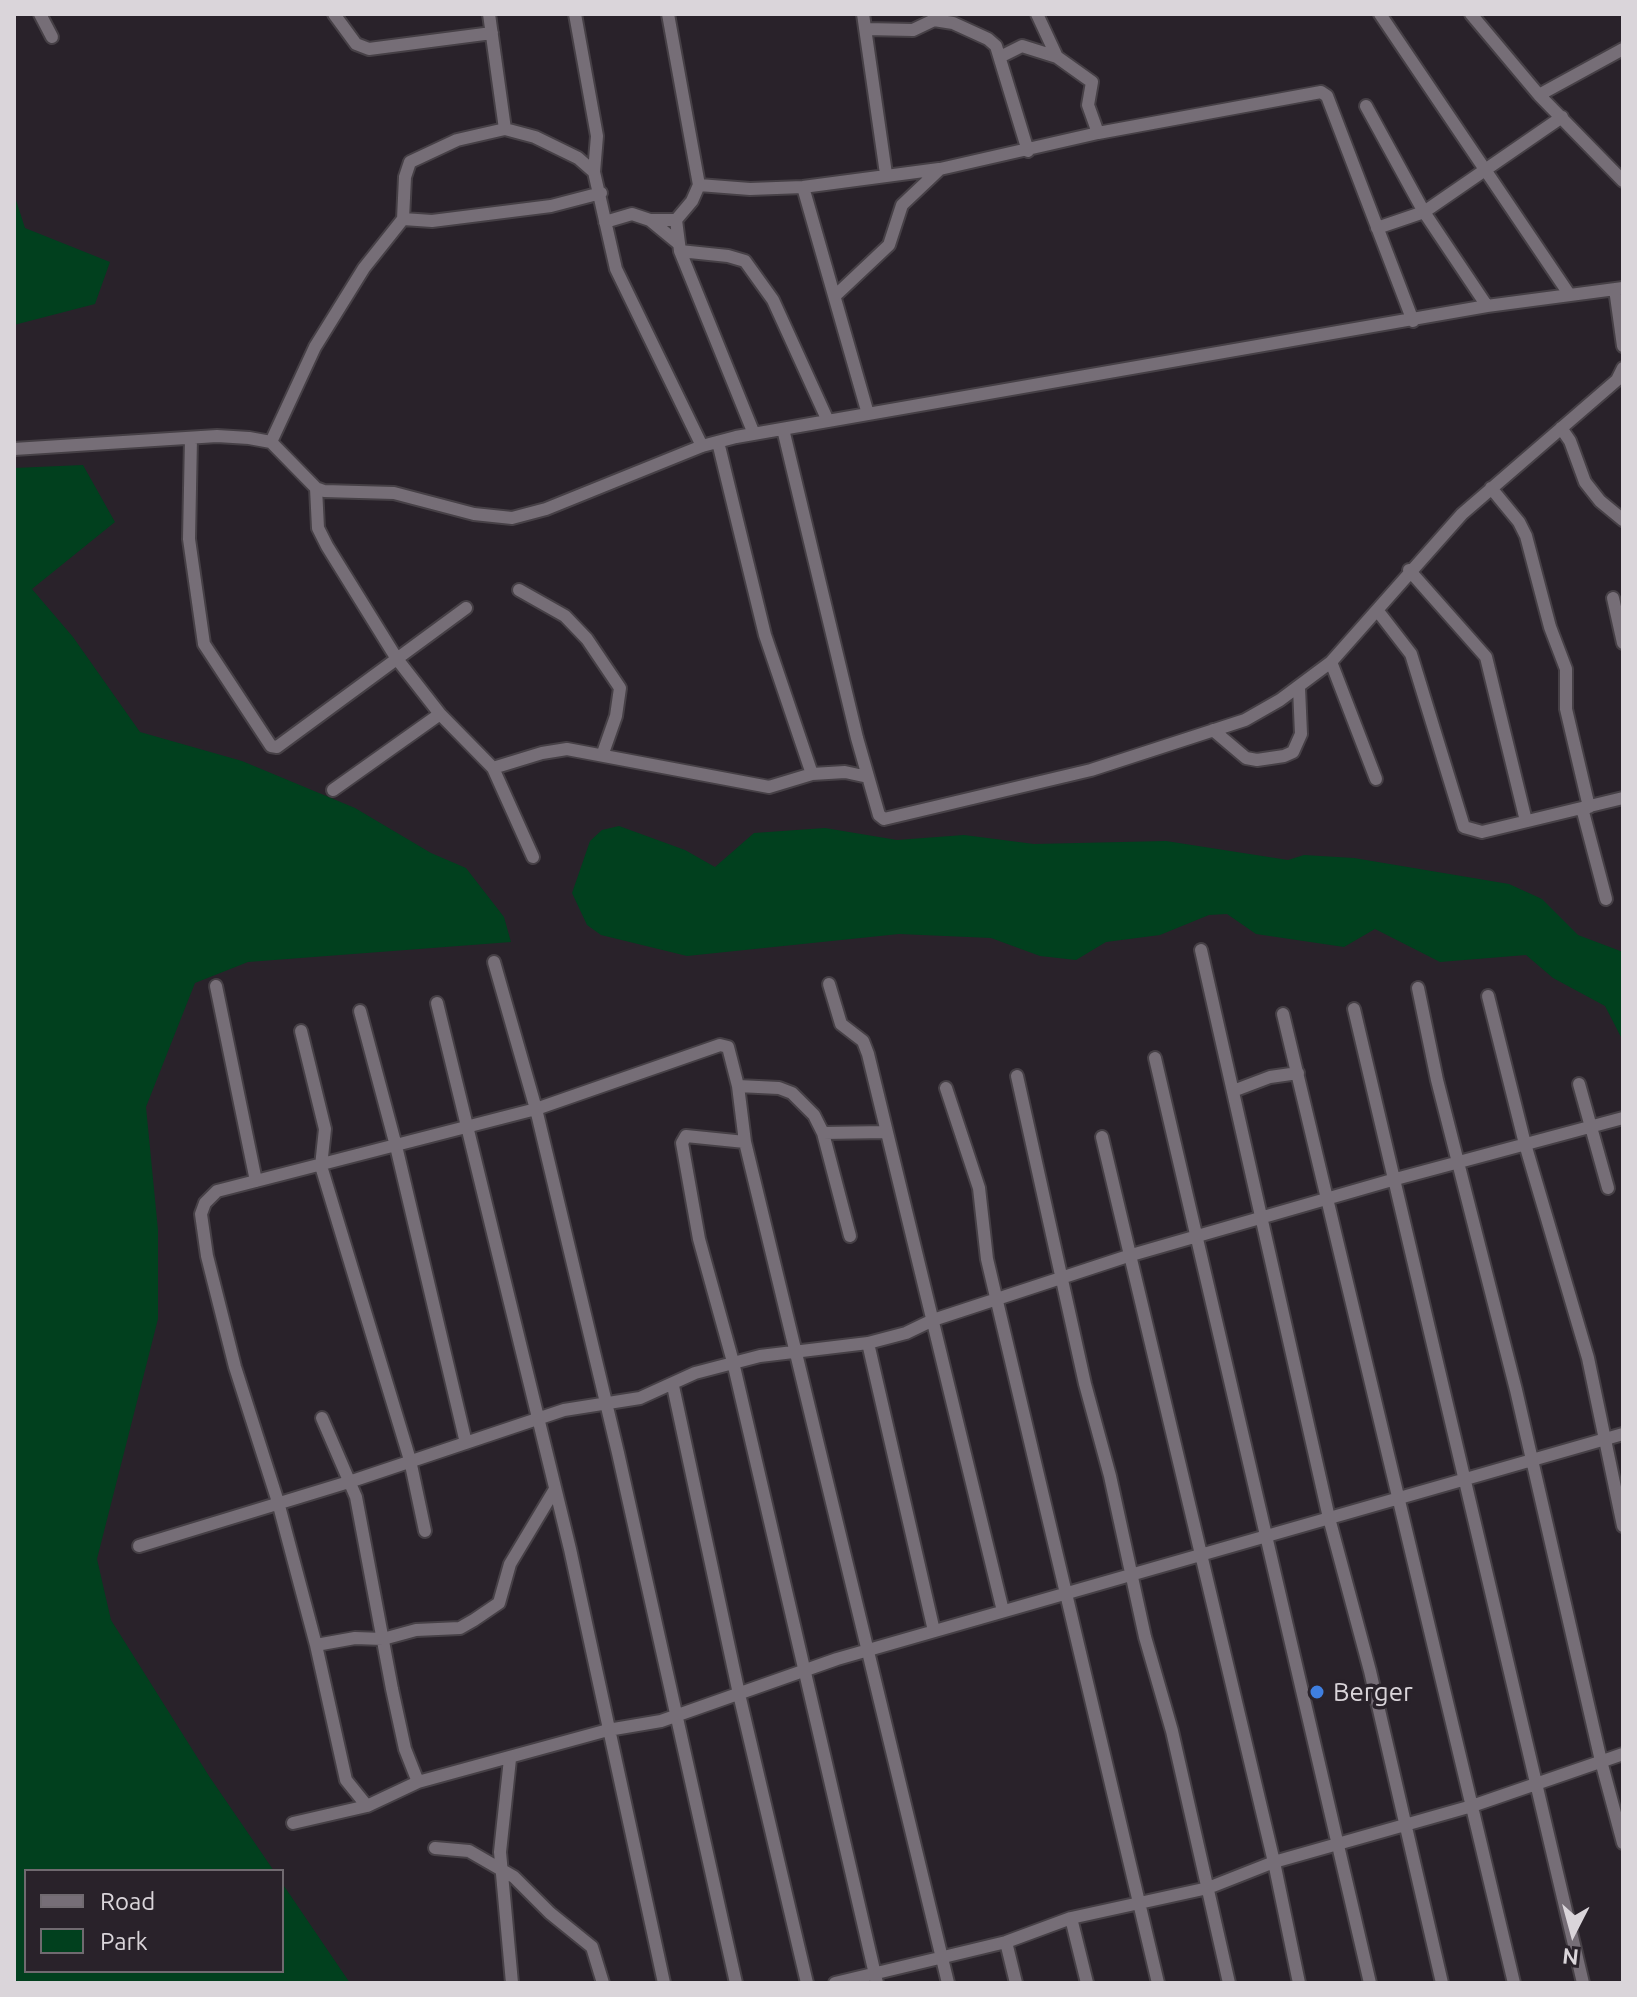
<!DOCTYPE html>
<style>
body{margin:0}
#map{position:relative;width:1637px;height:1997px;overflow:hidden;background:#29222a;font-family:Ubuntu,sans-serif}
canvas{display:block}
.frame{position:absolute;inset:0;border:16px solid #dad5da;pointer-events:none}
.legend{position:absolute;left:24px;top:1869px;width:260px;height:104px;box-sizing:border-box;background:#29222a;border:2px solid #706a70;margin:0;padding:10px 14px;list-style:none;font-size:24px;color:#dad5da}
.legend li{display:flex;align-items:center;gap:16px;height:40px}
.legend b{width:40px;border:2px solid #706a70}
.north{position:absolute;left:1533px;top:1893px;width:80px;height:80px;-webkit-text-stroke:6px #29222a;paint-order:stroke;rotate:186deg;font-size:22px;font-weight:700;line-height:32px;text-align:center;color:#dad5da}
.north::after{content:'';display:block;margin:auto;width:28px;height:36px;background:#dad5da;clip-path:polygon(50% 0,100% 100%,50% 72%,0 100%)}
</style>
<div id="map">
<canvas width="1637" height="1997"></canvas>
<div class="frame"></div>
<ul class="legend">
<li><b style="height:10px;background:#766e77"></b>Road</li>
<li><b style="height:22px;background:#01401e"></b>Park</li>
</ul>
<div class="north">N</div>
</div>
<script>
const ctx = document.querySelector('canvas').getContext('2d');
ctx.lineJoin = 'round';
function fill(path, color) { ctx.fillStyle = color; ctx.fill(path, 'evenodd'); }
const shape = rows => new Path2D(rows.map(r => 'M' + r).join(''));
function trace(path, color, width, dash) { ctx.strokeStyle = color; ctx.lineWidth = width; ctx.lineCap = dash ? 'butt' : 'round'; ctx.setLineDash(dash || []); ctx.stroke(path); }
function drawText(font, color, halo, rows, align = 'center') {
  ctx.font = font + ' Ubuntu,sans-serif'; ctx.lineWidth = 7; ctx.setLineDash([]); ctx.textBaseline = 'middle'; ctx.strokeStyle = halo; ctx.fillStyle = color; for (const [text, x, y, turn = 0] of rows) {
    ctx.save(); ctx.translate(x, y); ctx.rotate((+turn || 0) * Math.PI / 180); ctx.textAlign = isNaN(turn) ? turn : align; if (halo) ctx.strokeText(text, 0, 0); ctx.fillText(text, 0, 0); ctx.restore();
  }
}
fill(shape([
 [14,194,25,228,110,262,95,304,14,325],
 [83,465,115,522,32,589,73,637,140,732,242,761,355,808,431,853,466,868,504,917,511,942,248,962,195,983,146,1107,158,1230,158,1319,97,1559,111,1620,209,1776,274,1871,26,1871,26,1971,282,1971,282,1883,350,1983,14,1983,14,468],
 [619,826,685,850,715,867,754,833,825,828,897,840,964,835,1034,844,1166,841,1288,860,1304,855,1354,858,1509,884,1542,899,1578,935,1623,952,1623,1041,1605,1006,1553,978,1526,955,1440,962,1375,929,1344,947,1256,934,1227,914,1209,915,1160,935,1106,942,1076,960,1040,956,991,938,899,934,687,956,601,935,587,925,572,893,590,841,602,830]
]), '#01401e');
const minor = shape([
 [40,14,52,37],
 [334,14,356,44,369,49,492,33],
 [489,14,505,129],
 [575,14,597,136,594,172],
 [668,14,699,185],
 [863,14,886,174],
 [1037,14,1057,57,1092,82,1088,105,1098,133],
 [1380,14,1569,294],
 [1471,14,1539,95,1623,181],
 [866,29,913,30,934,20,953,23,988,39,996,46,1028,151],
 [1000,57,1022,46,1057,57],
 [1539,95,1623,49],
 [1366,106,1424,212,1487,306],
 [803,187,868,414],
 [403,219,432,221,551,206,601,193],
 [650,220,676,220,692,201,699,185,750,189,803,187,939,169],
 [676,220,680,251,754,434],
 [605,222,632,214,650,220,678,243],
 [1377,228,1424,212,1562,117],
 [680,251,728,256,745,261,773,300,828,421],
 [1615,289,1623,346],
 [836,295,889,245,902,205,940,169,1098,133,1321,92,1327,96,1413,321],
 [1561,428,1570,441,1585,482,1600,501,1623,520],
 [783,429,857,738,879,815,884,819,1091,770,1245,720,1280,700,1331,662,1462,514,1617,380,1623,368],
 [191,438,189,539,204,644,271,746,277,747,466,608],
 [271,442,315,347,364,268,403,219,405,177,410,162,457,140,505,129,535,137,578,158,594,172,616,269,702,446],
 [14,449,217,436,249,438,271,442,316,488,324,491,394,493,474,514,512,518,546,509,702,446,736,437,1487,306,1623,288],
 [316,488,318,528,327,546,397,659,440,714,493,768,533,857],
 [1491,488,1519,522,1526,536,1550,627,1566,669,1566,709,1589,807],
 [1409,570,1486,657,1526,821],
 [519,590,565,616,587,639,620,688,616,716,603,753],
 [1613,598,1623,643],
 [1377,610,1411,654,1464,827,1482,832,1623,798],
 [1331,662,1376,779],
 [1213,730,1246,758,1257,760,1284,756,1293,752,1301,734,1299,688],
 [493,768,542,753,567,749,769,787,812,774,765,635,718,442],
 [812,774,845,772,868,777],
 [333,790,440,714],
 [1582,808,1606,899],
 [1201,950,1329,1518,1370,1671,1442,1983],
 [494,962,536,1109,618,1453,736,1983],
 [829,984,841,1024,863,1041,868,1054,1003,1611],
 [216,986,256,1181],
 [1418,988,1437,1080,1516,1390,1601,1761,1623,1843],
 [1488,996,1525,1144,1588,1358,1623,1526],
 [437,1003,570,1549,664,1983],
 [1354,1009,1583,1983],
 [360,1011,396,1146,466,1443],
 [1283,1014,1514,1983],
 [301,1031,325,1129,321,1166,410,1460,425,1531],
 [1155,1058,1370,1983],
 [1017,1076,1085,1384,1110,1476,1145,1637,1172,1731,1229,1983],
 [1579,1084,1608,1188],
 [738,1086,779,1088,792,1093,814,1115,823,1133,850,1236],
 [946,1088,979,1188,987,1259,1158,1983],
 [1233,1091,1270,1077,1298,1073],
 [823,1133,886,1132],
 [1102,1137,1274,1862,1299,1983],
 [745,1142,686,1136,682,1143,699,1239,733,1362,877,1983],
 [868,1343,934,1631],
 [673,1386,739,1694,807,1983],
 [322,1418,356,1497,392,1689,405,1749,418,1782],
 [139,1546,352,1481,564,1410,640,1398,695,1373,760,1356,868,1343,906,1333,933,1320,1128,1256,1392,1180,1623,1118],
 [316,1645,355,1638,383,1639,416,1630,460,1628,474,1620,499,1603,510,1564,555,1489],
 [510,1759,500,1852,512,1983],
 [367,1806,346,1780,316,1645,278,1502,235,1367,207,1256,201,1214,205,1203,217,1191,536,1109,720,1045,728,1047,738,1086,745,1142,948,1983],
 [293,1823,367,1806,418,1782,608,1730,661,1721,837,1659,1623,1434],
 [435,1848,469,1851,514,1877,550,1913,592,1947,603,1983],
 [1071,1918,1087,1983],
 [1006,1942,1016,1983],
 [835,1983,1006,1942,1071,1918,1208,1888,1274,1862,1472,1806,1623,1754]
]);
trace(minor, '#464046', 16);
trace(minor, '#766e77', 12);
for (const [x, y, r, color] of [
 [1317,1692,8,"#3f7fe0"]
]) { const dot = new Path2D(); dot.arc(x, y, r, 0, 2 * Math.PI); ctx.fillStyle = color; ctx.fill(dot); trace(dot, '#29222a', 3); }
drawText('26px', '#dad5da', '#29222a', [
 ["Berger",1333,1692]
], 'left');
</script>
